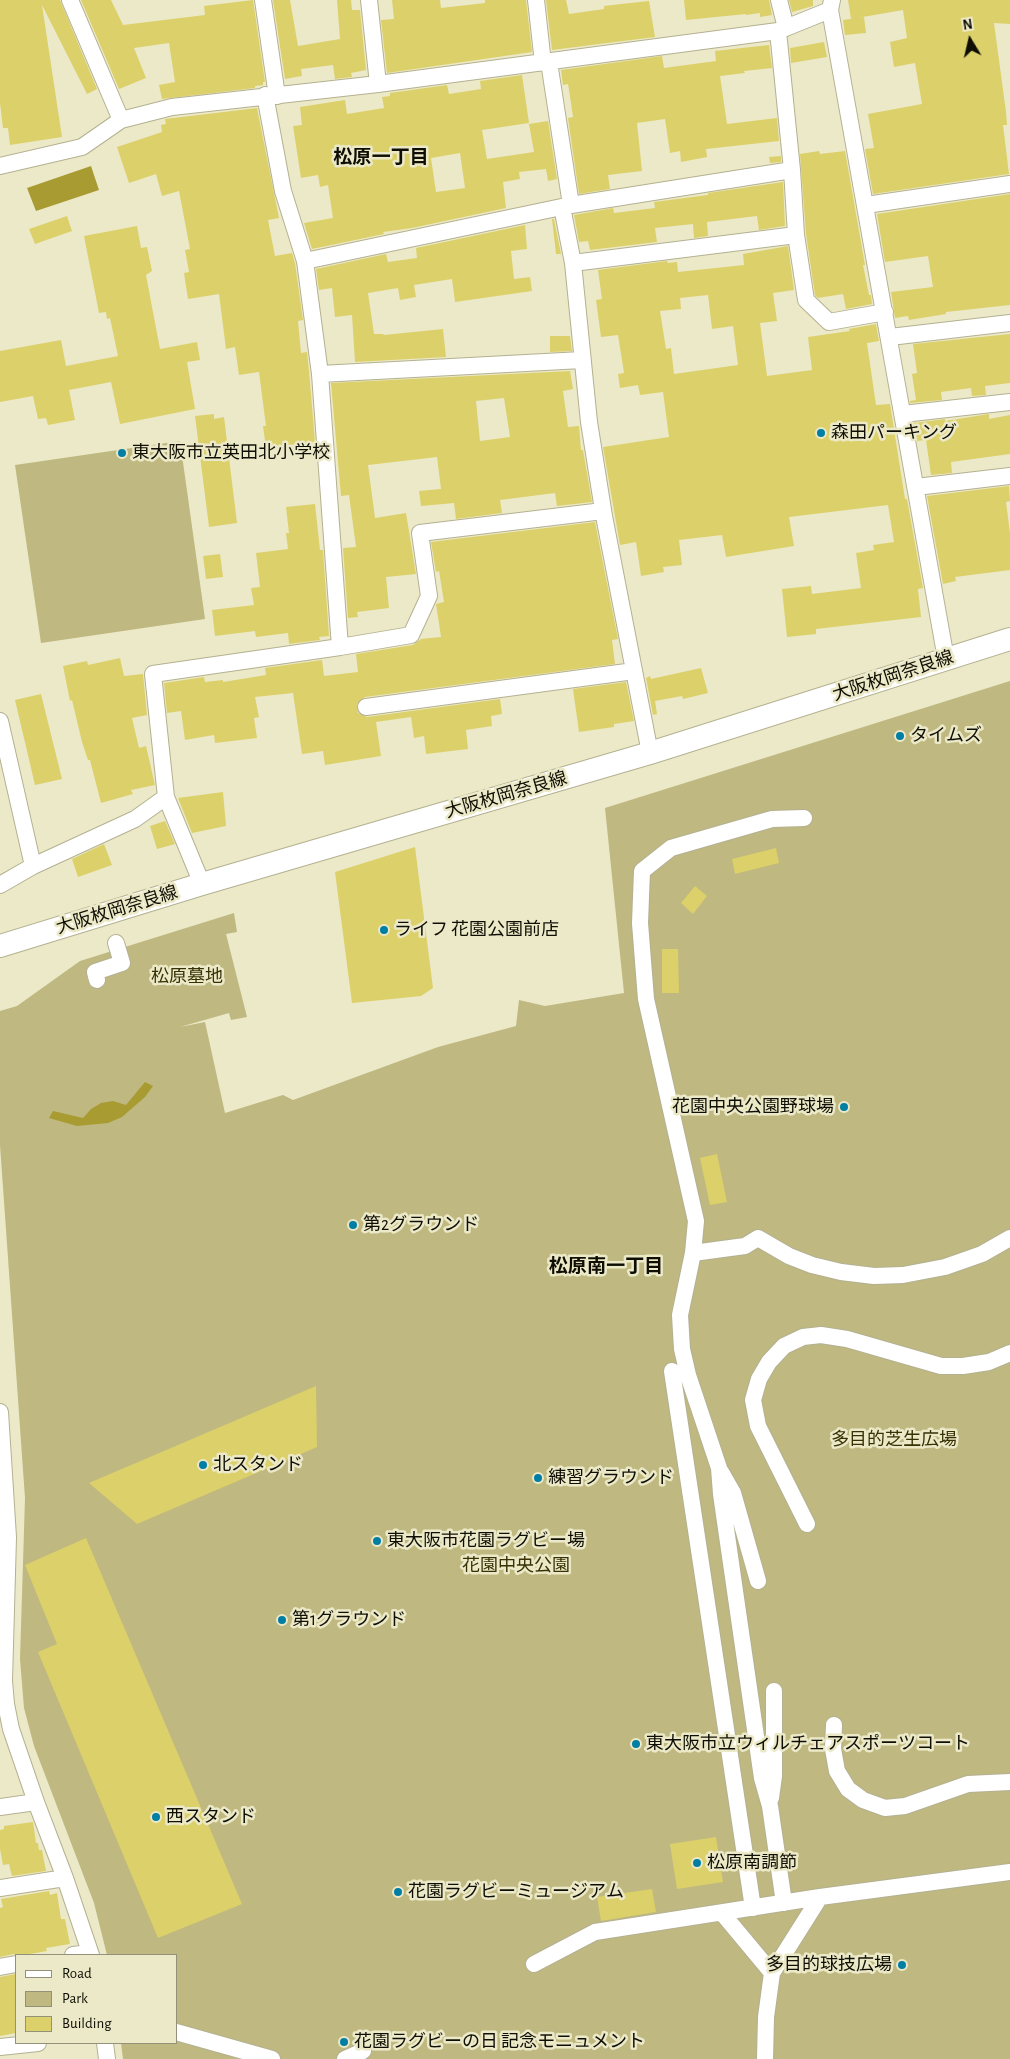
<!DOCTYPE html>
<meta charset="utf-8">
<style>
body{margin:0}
#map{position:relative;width:1010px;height:2059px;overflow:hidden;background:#ece9c8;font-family:"Alegreya Sans",sans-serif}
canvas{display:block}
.legend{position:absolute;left:15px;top:1954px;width:162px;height:90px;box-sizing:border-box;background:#ece9c8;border:1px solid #94917a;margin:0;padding:6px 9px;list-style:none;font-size:15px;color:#0f0e04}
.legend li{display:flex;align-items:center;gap:10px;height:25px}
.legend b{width:25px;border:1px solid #94917a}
.north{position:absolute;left:945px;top:15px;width:50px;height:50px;-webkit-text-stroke:4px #ece9c8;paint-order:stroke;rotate:351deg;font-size:14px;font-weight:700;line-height:20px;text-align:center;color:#0f0e04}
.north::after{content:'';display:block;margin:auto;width:18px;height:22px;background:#0f0e04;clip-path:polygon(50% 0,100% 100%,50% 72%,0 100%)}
</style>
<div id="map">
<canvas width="1010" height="2059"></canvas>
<ul class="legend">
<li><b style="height:6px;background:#fff"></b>Road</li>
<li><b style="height:14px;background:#bfb880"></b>Park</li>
<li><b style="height:14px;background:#dcd06a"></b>Building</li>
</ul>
<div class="north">N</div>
</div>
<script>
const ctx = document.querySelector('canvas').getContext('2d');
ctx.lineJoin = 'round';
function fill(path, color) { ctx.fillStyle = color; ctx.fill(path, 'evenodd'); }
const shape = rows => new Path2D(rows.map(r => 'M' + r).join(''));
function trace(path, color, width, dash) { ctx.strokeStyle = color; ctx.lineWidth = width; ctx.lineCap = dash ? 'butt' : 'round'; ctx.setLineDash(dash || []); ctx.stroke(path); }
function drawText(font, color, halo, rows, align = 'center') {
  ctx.font = font + ' "Alegreya Sans","Noto Sans JP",sans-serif'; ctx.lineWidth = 5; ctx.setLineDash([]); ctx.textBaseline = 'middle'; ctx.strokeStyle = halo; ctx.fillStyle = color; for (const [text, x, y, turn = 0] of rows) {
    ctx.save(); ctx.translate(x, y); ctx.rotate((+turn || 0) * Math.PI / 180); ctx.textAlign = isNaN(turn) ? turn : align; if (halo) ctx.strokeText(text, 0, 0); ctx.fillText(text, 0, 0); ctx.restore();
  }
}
fill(shape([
 [180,441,205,619,41,643,15,465],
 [1010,681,1010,2059,123,2059,121,2043,176,2043,176,1955,107,1955,94,1903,34,1746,24,1708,20,1659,25,1498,0,1145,0,1011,17,1006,80,961,234,913,237,932,226,934,247,1017,231,1020,229,1013,180,1027,205,1022,225,1113,283,1095,293,1100,438,1047,516,1026,519,1000,545,1006,624,993,605,808]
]), '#bfb880');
fill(shape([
 [91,166,99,190,36,211,27,188],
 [145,1082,153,1086,145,1097,122,1117,108,1123,77,1126,49,1118,53,1111,83,1118,91,1109,101,1103,113,1101,126,1105]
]), '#a79b31');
fill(shape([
 [0,0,60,0,97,89,87,94,42,5,62,137,10,145,8,128,3,128,0,103],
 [81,0,111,0,123,25,205,15,204,6,253,0,265,82,263,82,263,85,255,86,255,88,162,99,159,85,175,82,169,43,134,48,146,78,119,89],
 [273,0,290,0,298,46,340,39,337,0,351,0,352,10,360,10,366,70,351,73,352,77,335,79,333,65,301,69,302,76,285,79],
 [392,0,440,0,441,8,485,3,485,0,526,0,532,52,387,73,381,20,394,19],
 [546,0,566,0,569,14,604,9,604,6,621,4,649,1,655,37,552,50],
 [684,0,769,0,772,15,760,17,760,13,746,15,746,14,686,20],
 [789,0,813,0,813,6,792,12],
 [848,0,1010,0,1010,24,994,23,1006,112,1007,125,1003,125,1009,174,873,194,865,149,874,148,868,114,922,104,915,63,894,67,890,42,907,38,903,10,851,19],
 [864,17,866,33,845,35,843,20],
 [824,42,827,57,791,63,790,48],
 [769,45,772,68,744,71,745,73,720,76,727,124,777,118,779,141,706,149,707,157,681,162,680,151,670,153,665,119,637,123,642,171,608,175,610,189,579,194,568,118,573,117,571,103,568,84,563,85,561,70,662,56,664,68,716,61,715,51],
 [522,75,529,123,482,130,487,159,534,152,529,124,548,121,557,179,548,181,546,169,519,172,520,179,503,182,506,208,412,228,383,232,384,234,312,249,304,223,333,218,328,185,320,187,318,175,301,178,293,126,302,125,300,107,345,100,347,114,384,108,382,97,390,96,390,93,447,85,449,94,481,89,480,81],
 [460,153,465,188,436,192,431,158],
 [257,108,279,218,268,220,275,256,292,253,295,263,303,320,298,321,301,353,307,352,309,371,315,442,266,448,263,426,266,426,259,372,239,375,235,347,226,349,219,294,188,299,184,273,189,272,185,250,190,249,179,191,162,196,156,174,129,183,117,147,162,132,161,125,166,124,165,119],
 [819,151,820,154,845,151,865,265,863,265,869,295,871,295,872,304,846,309,843,294,818,298,815,295,806,234,800,154],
 [781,156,781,162,770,163,769,157],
 [783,182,785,226,759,230,757,216,707,222,708,236,694,238,693,224,655,228,657,242,590,250,588,241,579,242,574,215,613,208,614,213,655,208,654,202,708,195,708,193],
 [1010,194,1010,305,946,312,946,314,909,320,908,316,895,318,891,292,933,287,928,256,885,262,877,214],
 [67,216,72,231,35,244,29,229],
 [552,219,554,219,561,254,556,254],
 [525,225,527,249,511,251,514,279,530,277,532,291,455,302,452,279,414,285,416,297,400,300,398,288,368,293,374,334,383,334,384,335,443,329,446,357,355,362,352,315,335,317,332,288,319,290,316,269,386,254,388,262,417,258,416,248],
 [137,226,141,248,147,247,152,271,146,275,160,349,197,342,200,360,187,362,195,409,120,424,111,382,69,390,75,420,48,425,46,418,38,419,33,396,0,402,0,351,61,340,66,366,118,356,110,318,107,319,106,312,99,313,84,236],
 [788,246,794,290,773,293,777,321,760,323,767,376,812,370,808,337,850,331,849,329,876,324,879,341,867,343,876,405,890,404,905,499,907,499,923,588,918,589,921,617,816,629,816,634,787,637,782,589,811,586,812,594,861,588,856,553,874,550,873,545,894,542,888,505,789,517,794,546,726,557,722,535,679,540,682,565,663,567,664,572,641,576,636,542,620,545,603,447,669,437,663,392,640,395,638,385,620,388,618,374,624,373,618,335,601,337,596,300,602,299,598,270,667,261,668,263,677,262,678,272,744,265,743,254],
 [708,295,712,329,733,326,738,365,674,374,671,348,666,349,660,311,681,309,680,298],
 [1010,334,1010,383,985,386,986,395,972,396,971,388,941,392,942,400,910,403,910,401,916,400,912,374,917,373,913,344],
 [550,336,570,336,572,351,550,352],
 [570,371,573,389,563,391,568,427,579,426,581,450,583,450,592,502,557,506,555,493,500,500,502,513,456,519,454,503,421,506,419,491,441,489,437,457,368,465,375,518,406,513,416,574,386,577,389,608,357,612,358,617,348,618,343,548,356,547,349,495,341,496,331,383],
 [504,398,510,437,480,441,476,401],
 [214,414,214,419,224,417,237,523,209,527,195,416],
 [989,414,989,419,1010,415,1010,454,951,462,952,473,931,475,926,440,917,441,914,423,945,419,945,421],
 [1009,486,1010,501,1006,502,1010,533,1010,570,955,577,956,581,943,584,927,496],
 [315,504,320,550,323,550,329,636,319,637,320,640,289,644,288,633,256,637,255,631,215,636,212,610,254,605,251,588,260,587,256,553,288,549,286,533,289,533,286,507],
 [595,522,618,639,612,640,615,664,365,697,357,704,358,713,367,717,500,699,502,714,491,716,492,726,466,730,468,749,426,754,424,736,414,738,411,717,376,722,381,756,325,765,323,751,302,754,293,693,255,697,259,717,254,718,257,738,215,743,214,735,185,740,181,711,167,713,164,683,204,677,205,682,223,680,223,682,266,675,265,668,322,660,324,676,358,672,356,654,413,645,421,639,441,637,436,604,444,602,439,571,436,572,431,542],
 [220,554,223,577,206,579,203,556],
 [120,658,124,676,143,674,147,715,132,718,139,748,146,746,155,785,131,790,133,794,101,803,90,760,88,760,82,742,72,700,70,701,63,666,87,661,88,665],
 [701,668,708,693,683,699,682,696,655,701,657,714,653,715,646,678,650,676,651,679],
 [626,682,634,721,614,724,614,727,579,732,573,689],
 [41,694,62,779,35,785,15,700],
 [223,792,226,826,192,833,178,798],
 [165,821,175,844,157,849,150,826],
 [104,844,112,865,78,877,72,859],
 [415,847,433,988,421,996,352,1003,335,872],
 [776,848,779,863,735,874,732,859],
 [695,886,707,896,693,914,681,903],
 [662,949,678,949,679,993,662,993],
 [717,1154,727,1202,710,1205,700,1158],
 [316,1386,317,1447,137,1524,89,1483],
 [86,1538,242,1904,158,1938,38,1652,57,1644,25,1565],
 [33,1822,36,1843,38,1843,39,1850,42,1850,46,1871,12,1876,9,1864,3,1865,0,1849,0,1830,4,1829,4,1826],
 [716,1837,723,1882,677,1889,670,1844],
 [652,1889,656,1912,601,1921,597,1897],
 [49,1891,50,1895,57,1893,61,1919,65,1919,70,1944,46,1948,47,1951,24,1955,14,1954,0,1957,0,1908,3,1907,1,1899],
 [16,1974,16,2033,0,2036,0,1977]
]), '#dcd06a');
const street = shape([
 [70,0,121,120],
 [263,0,277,96],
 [369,0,378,84],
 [536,0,543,63],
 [779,0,786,28],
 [832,0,830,10,946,659],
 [778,31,792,170,796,235],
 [549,62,571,205],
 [0,166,82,147,121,120,172,107,378,84,778,31,830,10],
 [866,205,1010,184],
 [562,207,573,263,589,422,604,516,650,753],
 [305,261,571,205,792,170],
 [573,263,796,235,806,300,829,322,885,312],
 [890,337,1010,323],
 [320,374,582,360],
 [903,414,1010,402],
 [916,487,1010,476],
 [340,647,411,635,429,596,420,533,603,511],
 [366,707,634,671],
 [0,721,33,866],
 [166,797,202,884],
 [0,885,33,866,135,819,166,797,153,674,340,647,320,374,305,261,283,191,265,95],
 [97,980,95,972,122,963,116,943],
 [693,1253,745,1246,758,1238,789,1256,812,1265,841,1272,874,1276,903,1275,945,1267,982,1254,1010,1238],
 [672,1371,753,1908],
 [0,1412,8,1537,4,1681,6,1704,11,1729,36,1802,65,1878,91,1955],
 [721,1472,733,1493,758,1581],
 [807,1524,758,1426,753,1400,759,1379,769,1362,784,1346,803,1337,821,1335,847,1339,941,1366,963,1366,989,1362,1010,1353],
 [834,1725,833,1749,837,1771,848,1789,863,1800,885,1808,905,1806,968,1784,1010,1782],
 [771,1798,774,1776,774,1691],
 [0,1807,36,1802],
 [0,1888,65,1878],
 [784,1903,770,1806,762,1778,721,1494,719,1468,688,1375,682,1349,680,1315,693,1253,696,1221,646,999,640,923,642,871,671,848,772,819,804,818],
 [722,1913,772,1973],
 [73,1955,90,1953],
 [534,1964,595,1932,820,1897,1010,1872],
 [0,1967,16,1964],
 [176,2032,272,2059],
 [105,2043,107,2059],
 [0,2047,38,2043],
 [345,2059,363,2051],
 [765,2059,766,2017,772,1973,820,1897]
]);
const secondary = shape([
 [0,946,202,884,650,753,1010,639]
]);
trace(street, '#b4b191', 18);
trace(secondary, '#b4b191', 24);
trace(street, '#fff', 16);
trace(secondary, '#fff', 22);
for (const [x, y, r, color] of [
 [821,433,5,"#007ea4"],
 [122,453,5,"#007ea4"],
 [900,736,5,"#007ea4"],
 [384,930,5,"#007ea4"],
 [844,1107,5,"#007ea4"],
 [353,1225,5,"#007ea4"],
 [203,1465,5,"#007ea4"],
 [538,1478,5,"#007ea4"],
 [377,1541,5,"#007ea4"],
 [282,1620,5,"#007ea4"],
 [636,1744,5,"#007ea4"],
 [156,1817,5,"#007ea4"],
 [697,1863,5,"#007ea4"],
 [398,1892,5,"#007ea4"],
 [902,1965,5,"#007ea4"],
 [344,2042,5,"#007ea4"]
]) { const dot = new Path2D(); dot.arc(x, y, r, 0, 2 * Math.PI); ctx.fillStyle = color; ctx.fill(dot); trace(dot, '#ece9c8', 2); }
drawText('18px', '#0f0e04', '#ece9c8', [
 ["森田パーキング",831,433],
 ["東大阪市立英田北小学校",132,453],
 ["タイムズ",910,736],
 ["ライフ 花園公園前店",394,930],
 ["花園中央公園野球場",834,1107,"right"],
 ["第2グラウンド",363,1225],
 ["北スタンド",213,1465],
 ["練習グラウンド",548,1478],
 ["東大阪市花園ラグビー場",387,1541],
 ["第1グラウンド",292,1620],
 ["東大阪市立ウィルチェアスポーツコート",646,1744],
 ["西スタンド",166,1817],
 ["松原南調節",707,1863],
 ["花園ラグビーミュージアム",408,1892],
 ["多目的球技広場",892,1965,"right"],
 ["花園ラグビーの日 記念モニュメント",354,2042]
], 'left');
drawText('18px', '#0f0e04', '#ece9c8', [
 ["大阪枚岡奈良線",893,676,-18],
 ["大阪枚岡奈良線",506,795,-16],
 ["大阪枚岡奈良線",117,910,-17]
]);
drawText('18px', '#373104', '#ece9c8', [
 ["松原墓地",187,977],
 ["多目的芝生広場",894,1440],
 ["花園中央公園",516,1566]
]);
drawText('bold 19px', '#0f0e04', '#ece9c8', [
 ["松原一丁目",381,157],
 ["松原南一丁目",606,1266]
]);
</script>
